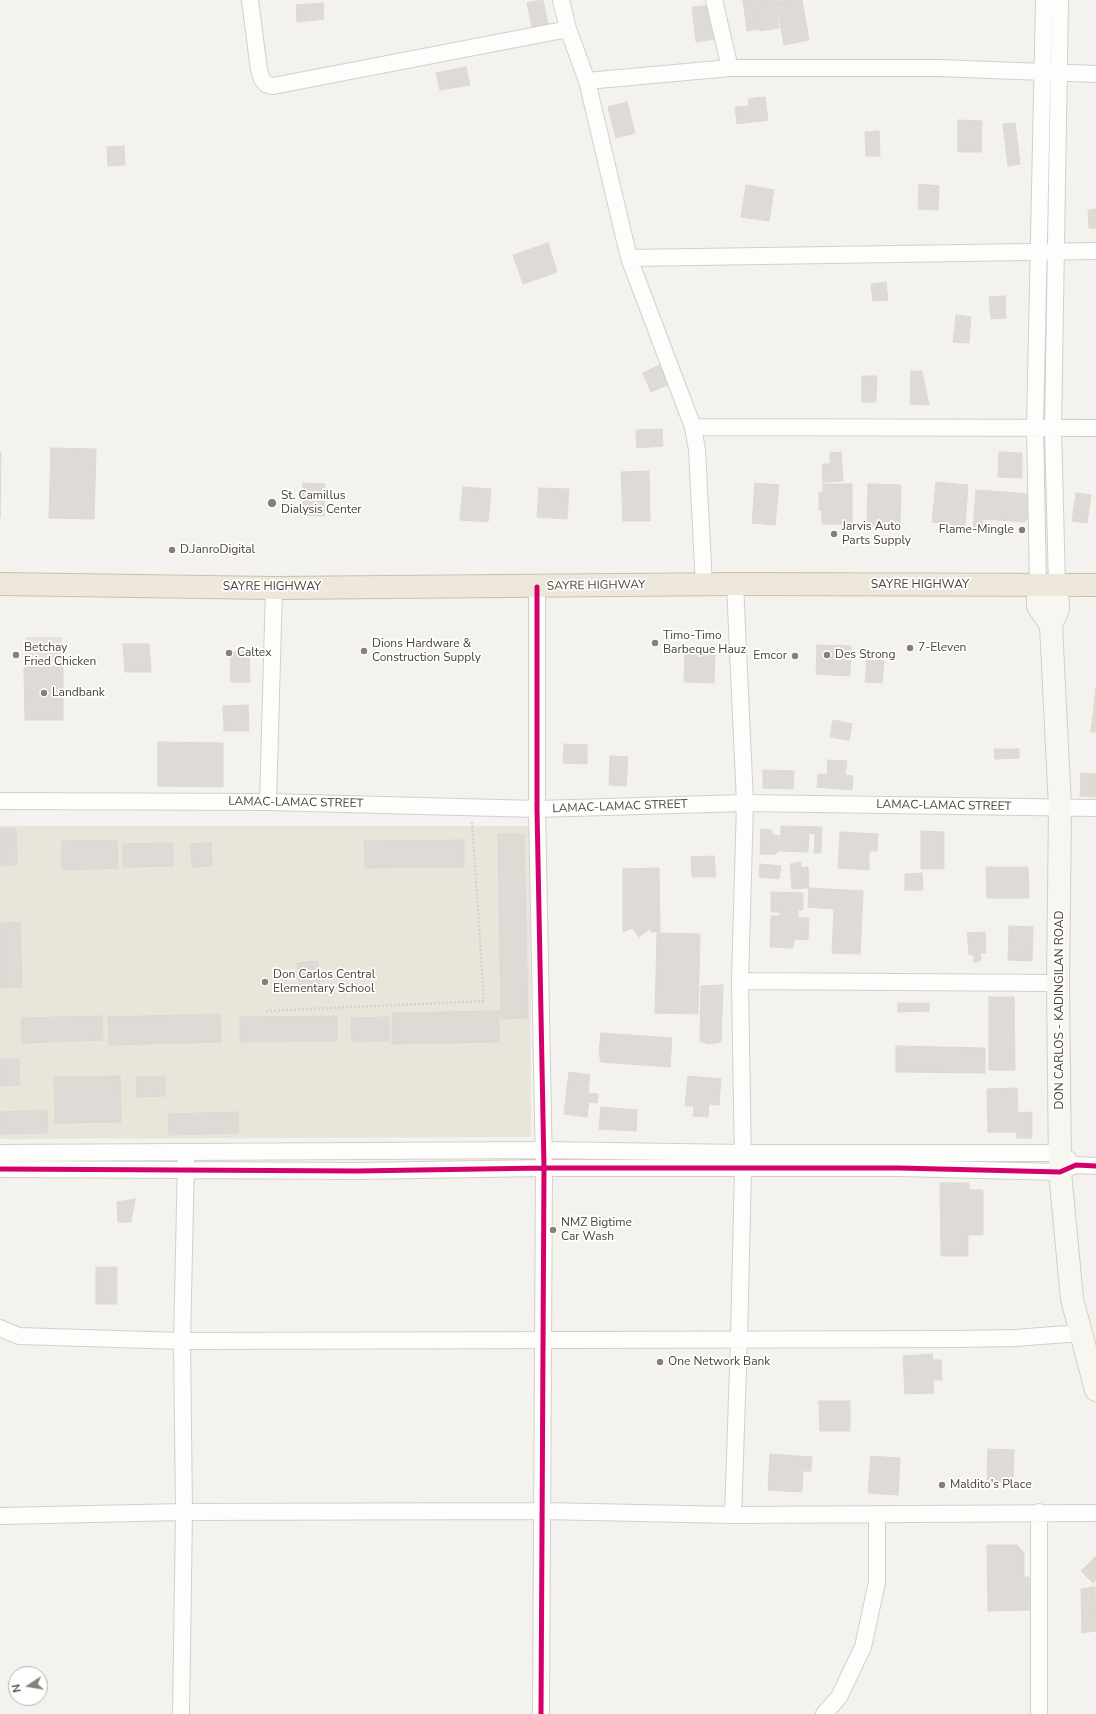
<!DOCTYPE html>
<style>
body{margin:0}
#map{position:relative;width:1096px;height:1714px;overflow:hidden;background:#f4f2ee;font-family:"Nunito Sans",sans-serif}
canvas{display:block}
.north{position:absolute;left:8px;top:1666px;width:40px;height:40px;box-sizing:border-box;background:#fff;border:1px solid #b7b4b0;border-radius:50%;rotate:258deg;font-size:11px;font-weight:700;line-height:16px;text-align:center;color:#4b4439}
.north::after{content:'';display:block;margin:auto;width:14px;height:18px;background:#868178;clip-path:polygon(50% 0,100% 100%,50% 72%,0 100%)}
</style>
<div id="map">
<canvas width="1096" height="1714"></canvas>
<div class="north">N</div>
</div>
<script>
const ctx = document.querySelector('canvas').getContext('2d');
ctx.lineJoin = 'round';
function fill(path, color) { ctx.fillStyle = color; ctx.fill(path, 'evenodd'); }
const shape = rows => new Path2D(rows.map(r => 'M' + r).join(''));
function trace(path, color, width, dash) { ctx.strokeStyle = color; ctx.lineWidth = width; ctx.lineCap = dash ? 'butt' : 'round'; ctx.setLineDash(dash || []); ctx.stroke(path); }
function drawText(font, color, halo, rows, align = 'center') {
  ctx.font = font + ' "Nunito Sans",sans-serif'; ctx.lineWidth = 3.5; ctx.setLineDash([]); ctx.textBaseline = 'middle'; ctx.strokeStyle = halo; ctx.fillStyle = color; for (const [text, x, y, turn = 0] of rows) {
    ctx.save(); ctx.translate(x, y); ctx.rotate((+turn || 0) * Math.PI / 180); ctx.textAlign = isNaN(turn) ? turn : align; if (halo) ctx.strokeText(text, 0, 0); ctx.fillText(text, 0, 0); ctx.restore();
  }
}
fill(shape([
 [0,826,530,826,531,1137,0,1139]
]), '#eae5da');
fill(shape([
 [25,637,62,637,62,662,25,663]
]), '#e6e3df');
const building = shape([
 [543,0,548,24,532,27,527,3,543,0],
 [743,0,754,0,759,29,747,31,743,0],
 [759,0,775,0,779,28,760,31,755,1,759,0],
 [802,0,809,40,784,45,776,1,802,0],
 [323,3,324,19,297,22,296,5,323,3],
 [711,5,715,39,696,42,692,7,711,5],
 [466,67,470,85,440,90,436,73,466,67],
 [765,97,768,120,737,124,735,107,749,106,748,99,765,97],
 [627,102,635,133,616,138,608,107,627,102],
 [958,120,982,121,981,152,958,152,958,120],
 [1015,123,1020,164,1008,166,1003,124,1015,123],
 [879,131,880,156,866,156,865,132,879,131],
 [124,146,125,165,108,166,107,147,124,146],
 [919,184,939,186,938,210,918,209,919,184],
 [746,185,774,190,769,221,741,217,746,185],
 [1096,209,1096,228,1089,228,1088,210,1096,209],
 [548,243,557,272,523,284,513,255,548,243],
 [886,282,888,300,873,301,871,284,886,282],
 [1005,296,1006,318,991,319,989,297,1005,296],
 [956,315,971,317,969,343,953,342,956,315],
 [661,364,670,384,651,392,643,373,661,364],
 [911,371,922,371,929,405,910,404,911,371],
 [862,376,877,376,876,402,862,402,862,376],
 [662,429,663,446,637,448,636,430,662,429],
 [51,448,96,449,94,519,49,518,51,448],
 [841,452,843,481,823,482,822,464,830,464,830,453,841,452],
 [999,452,1022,453,1022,478,998,477,999,452],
 [0,453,1,453,0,518,0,453],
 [649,471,650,521,623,521,621,472,649,471],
 [936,482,968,485,965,526,932,522,936,482],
 [303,483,325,484,324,516,302,515,303,483],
 [755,483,779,485,775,525,752,523,755,483],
 [823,484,852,484,852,524,822,524,822,510,819,510,819,492,823,492,823,484],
 [868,484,901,485,900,527,867,526,868,484],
 [463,487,491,489,488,522,460,520,463,487],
 [539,488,569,489,567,519,537,517,539,488],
 [976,490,1030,494,1028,518,1025,522,983,519,982,532,973,531,976,490],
 [1076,493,1091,495,1087,523,1072,521,1076,493],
 [123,644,149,644,151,672,125,672,123,644],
 [817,645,851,646,850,676,816,674,817,645],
 [249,651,250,682,231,682,230,652,249,651],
 [685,654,715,655,714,683,684,682,685,654],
 [867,660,884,661,882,683,865,682,867,660],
 [63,666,63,720,25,720,24,667,63,666],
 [1096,688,1096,732,1091,732,1096,688],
 [248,705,249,731,224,731,223,706,248,705],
 [833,720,852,724,849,740,830,737,833,720],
 [158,742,223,743,223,787,158,786,158,742],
 [564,744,587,745,587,764,563,763,564,744],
 [994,749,1019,749,1019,758,995,759,994,749],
 [610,756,628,757,626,786,609,785,610,756],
 [828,760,847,761,845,775,853,776,852,790,817,787,818,774,827,775,828,760],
 [763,770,794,771,793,789,763,788,763,770],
 [1081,773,1096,774,1096,797,1080,796,1081,773],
 [781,826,822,827,821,853,814,853,815,834,809,833,808,852,777,851,776,854,760,854,761,829,772,830,772,835,781,836,781,826],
 [0,828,16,828,17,865,0,866,0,828],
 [921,831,944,832,944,869,921,869,921,831],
 [840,832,878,834,877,851,869,851,869,870,838,868,840,832],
 [498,834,524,834,528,1018,501,1019,498,834],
 [117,840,118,868,62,870,62,841,117,840],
 [464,840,464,867,365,868,364,841,464,840],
 [173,843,173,866,123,867,123,844,173,843],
 [211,843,212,866,192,867,191,844,211,843],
 [714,856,716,877,692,877,691,857,714,856],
 [801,862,801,868,808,867,809,888,792,889,790,864,801,862],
 [760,864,781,866,779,879,759,877,760,864],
 [986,867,1028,867,1029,898,987,898,986,867],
 [659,868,660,932,651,932,651,928,639,937,632,928,623,932,623,869,659,868],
 [922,873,923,890,905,890,905,874,922,873],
 [809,888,863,891,860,954,832,953,834,909,808,907,809,888],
 [771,892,803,893,803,910,798,910,798,918,809,918,808,940,794,939,793,948,770,947,771,916,780,916,780,912,771,912,771,892],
 [20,922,22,987,0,988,0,923,20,922],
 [1009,926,1033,927,1032,961,1008,960,1009,926],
 [985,932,986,953,980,953,981,960,974,963,974,955,969,955,967,933,985,932],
 [657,933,700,934,698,1014,655,1013,657,933],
 [318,961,320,988,300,989,297,963,318,961],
 [723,985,721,1042,708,1044,700,1041,701,986,723,985],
 [989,997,1014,997,1015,1070,989,1070,989,997],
 [898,1003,929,1003,929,1011,898,1012,898,1003],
 [499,1011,499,1042,392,1044,392,1013,499,1011],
 [220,1014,221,1042,109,1045,108,1017,220,1014],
 [102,1016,103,1040,22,1043,21,1018,102,1016],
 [337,1016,337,1041,240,1042,240,1017,337,1016],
 [389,1017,389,1041,352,1042,351,1018,389,1017],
 [601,1033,672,1038,670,1067,601,1062,599,1053,601,1033],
 [896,1046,985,1048,985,1073,896,1072,896,1046],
 [0,1059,19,1059,20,1085,0,1086,0,1059],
 [569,1072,590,1075,588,1093,598,1094,597,1103,589,1102,587,1117,564,1114,569,1072],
 [120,1076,121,1122,55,1123,54,1077,120,1076],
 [165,1076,165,1096,137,1097,136,1077,165,1076],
 [688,1076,721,1079,719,1105,709,1104,708,1117,693,1116,694,1106,685,1106,688,1076],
 [1017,1088,1018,1113,1032,1112,1032,1138,1017,1138,1017,1132,988,1132,987,1089,1017,1088],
 [601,1107,637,1110,636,1131,599,1129,601,1107],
 [47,1110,48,1133,0,1134,0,1112,47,1110],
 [238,1112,238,1133,169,1135,168,1114,238,1112],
 [940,1183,969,1183,969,1190,983,1190,983,1235,968,1235,968,1256,941,1256,940,1183],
 [135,1199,131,1222,118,1222,117,1202,135,1199],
 [96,1267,117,1267,117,1304,96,1304,96,1267],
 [932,1354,933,1360,941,1360,942,1380,933,1380,934,1393,905,1394,903,1356,932,1354],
 [819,1401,850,1401,850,1431,820,1431,819,1401],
 [988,1449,1014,1450,1013,1482,987,1481,988,1449],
 [770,1454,812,1457,811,1471,803,1471,802,1492,768,1490,770,1454],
 [871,1456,900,1458,898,1495,868,1493,871,1456],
 [987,1545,1017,1545,1024,1553,1024,1577,1029,1577,1030,1610,988,1611,987,1545],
 [1096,1556,1096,1580,1093,1583,1081,1571,1096,1556],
 [1095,1587,1096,1631,1082,1633,1081,1589,1095,1587]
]);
fill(building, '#dedbd6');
trace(building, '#dcd9d4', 1);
const street = shape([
 [250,0,259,70,262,79,266,84,273,86,568,29],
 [561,0,568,29,587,81,629,258,693,427,697,450,704,585],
 [714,0,730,68],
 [587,81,730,68,939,68,1096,74],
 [629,258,1096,251],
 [693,427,1096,428],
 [1038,586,1035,428,1044,0],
 [1057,586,1053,428,1060,0],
 [537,587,537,809,544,1168,541,1714],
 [0,801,268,802,537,809,745,803,1096,808],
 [268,802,274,588],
 [740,981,1058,983],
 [0,1153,544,1150,743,1153,1060,1153,1068,1159],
 [0,1169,357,1171,544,1168,899,1168,1060,1172,1076,1165,1096,1166],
 [0,1328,19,1336,182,1341,958,1339,1015,1338,1080,1333],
 [1039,1512,1039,1714],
 [733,1515,739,1339,743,1168,740,981,745,803,735,584],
 [0,1516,184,1512,543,1511,733,1515,1096,1513],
 [181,1714,184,1512,182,1341,186,1160],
 [824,1714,839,1697,863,1647,877,1582,877,1514]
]);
const secondary = shape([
 [1038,586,1038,606,1051,625],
 [1051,625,1060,807,1058,983,1060,1172,1072,1299,1096,1390],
 [1051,625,1058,609,1057,586]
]);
const highway = shape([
 [0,584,274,588,735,584,1096,585]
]);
trace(street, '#d2d0cb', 18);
trace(secondary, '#d3cfc5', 24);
trace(highway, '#ccbfa9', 24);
trace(shape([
 [266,1011,484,1001,472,822]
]), '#d3d2cc', 2.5, [2, 2]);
trace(street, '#fdfdfc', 16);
trace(secondary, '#f7f6f1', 22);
trace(highway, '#ede8db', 22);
trace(shape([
 [537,587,537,809,544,1168,541,1714],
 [0,1169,357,1171,544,1168,899,1168,1060,1172,1076,1165,1096,1166]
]), '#d6006c', 5);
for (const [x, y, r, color] of [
 [272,503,5,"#868178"],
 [1022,530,4,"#868178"],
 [834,534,4,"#868178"],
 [172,550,4,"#868178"],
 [655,643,4,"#868178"],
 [910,648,4,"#868178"],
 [364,651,4,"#868178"],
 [229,653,4,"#868178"],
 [16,655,4,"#868178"],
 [827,655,4,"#868178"],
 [795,656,4,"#868178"],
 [44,693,4,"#868178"],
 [265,982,4,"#868178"],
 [553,1230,4,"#868178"],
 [660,1362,4,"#868178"],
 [942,1485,4,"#868178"]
]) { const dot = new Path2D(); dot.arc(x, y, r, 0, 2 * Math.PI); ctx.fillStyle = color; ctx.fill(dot); trace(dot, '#fff', 1.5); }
drawText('12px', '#4b4439', '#fff', [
 ["St. Camillus",281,496],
 ["Dialysis Center",281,510],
 ["Jarvis Auto",842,527],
 ["Parts Supply",842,541],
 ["Flame-Mingle",1014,530,"right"],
 ["D.JanroDigital",180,550],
 ["Timo-Timo",663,636],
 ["Barbeque Hauz",663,650],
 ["Dions Hardware &",372,644],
 ["Construction Supply",372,658],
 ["Betchay",24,648],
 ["Fried Chicken",24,662],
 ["7-Eleven",918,648],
 ["Caltex",237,653],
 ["Des Strong",835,655],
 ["Emcor",787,656,"right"],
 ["Landbank",52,693],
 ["Don Carlos Central",273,975],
 ["Elementary School",273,989],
 ["NMZ Bigtime",561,1223],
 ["Car Wash",561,1237],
 ["One Network Bank",668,1362],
 ["Maldito's Place",950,1485]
], 'left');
drawText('12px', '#4b4439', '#fff', [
 ["SAYRE HIGHWAY",920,585],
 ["SAYRE HIGHWAY",596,586,-1],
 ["SAYRE HIGHWAY",272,587],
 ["LAMAC-LAMAC STREET",296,803,1],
 ["LAMAC-LAMAC STREET",944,806,1],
 ["LAMAC-LAMAC STREET",620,807,-2],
 ["DON CARLOS - KADINGILAN ROAD",1060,1010,-90]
]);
</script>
